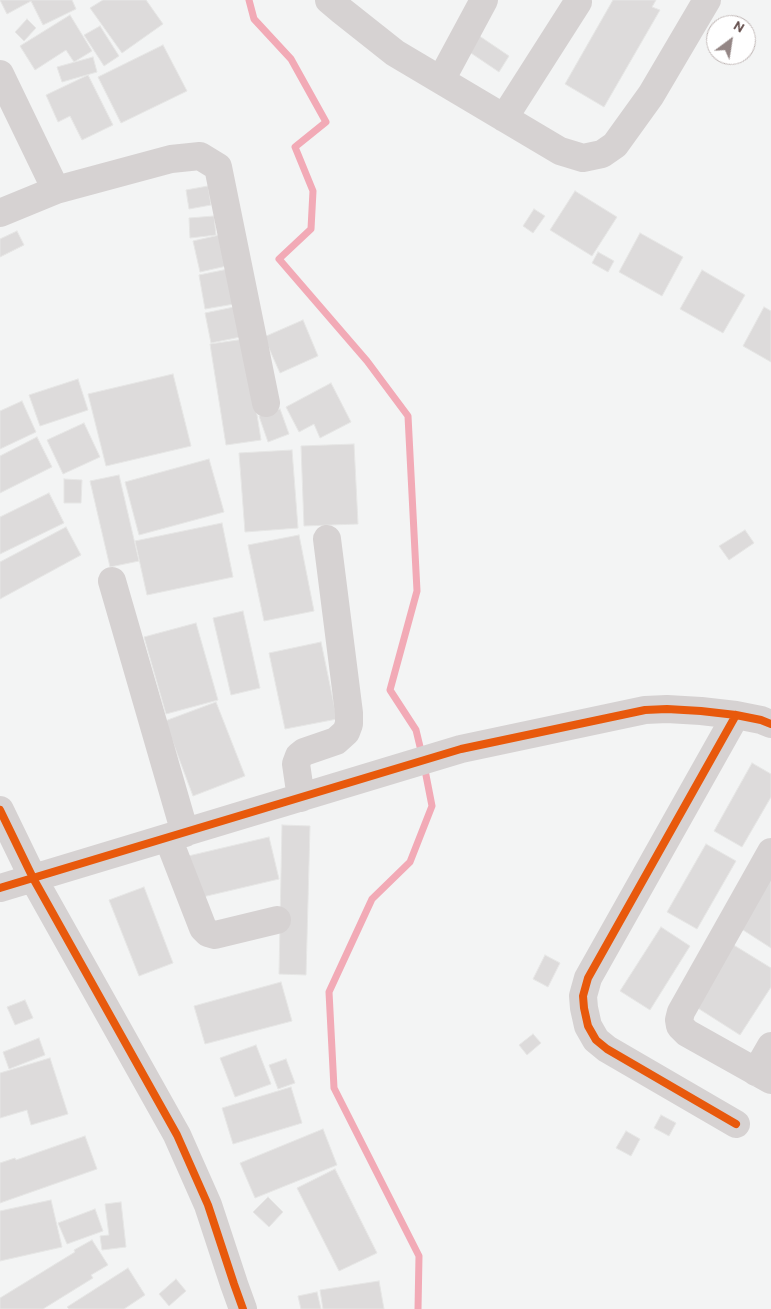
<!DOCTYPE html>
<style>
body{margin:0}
#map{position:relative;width:771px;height:1309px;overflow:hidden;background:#f3f4f4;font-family:Overpass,sans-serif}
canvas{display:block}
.north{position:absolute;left:706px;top:15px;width:50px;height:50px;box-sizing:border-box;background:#fff;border:1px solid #c0b7b6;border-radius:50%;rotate:31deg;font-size:14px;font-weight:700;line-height:20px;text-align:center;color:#614b49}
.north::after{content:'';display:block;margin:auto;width:18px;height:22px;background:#948685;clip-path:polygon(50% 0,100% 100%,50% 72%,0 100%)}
</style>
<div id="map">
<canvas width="771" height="1309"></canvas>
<div class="north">N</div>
</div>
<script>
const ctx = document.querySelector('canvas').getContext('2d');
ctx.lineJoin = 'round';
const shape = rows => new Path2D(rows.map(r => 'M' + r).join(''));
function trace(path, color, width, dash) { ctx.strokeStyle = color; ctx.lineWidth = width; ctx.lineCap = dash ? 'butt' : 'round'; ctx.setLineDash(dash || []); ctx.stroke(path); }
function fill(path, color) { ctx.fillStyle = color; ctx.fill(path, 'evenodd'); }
trace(shape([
 [249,0,254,19,291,59,326,122,295,147,313,191,311,229,279,259,367,361,408,416,417,591,390,690,416,730,422,755],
 [418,1309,419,1256,334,1088,329,992,372,899,410,862,432,806,424,765]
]), '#f2aab6', 7);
const building = shape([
 [0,0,72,0,76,9,43,25,31,1,7,14,0,0],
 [103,0,146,0,163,24,122,53,90,8,103,0],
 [613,0,656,0,652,7,660,10,604,107,565,84,613,0],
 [70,15,92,51,74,62,66,50,35,70,20,46,70,15],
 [27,19,36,28,24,41,15,32,27,19],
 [100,26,119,56,104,66,84,35,100,26],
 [475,33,509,56,499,72,465,49,475,33],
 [163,45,187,91,121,123,98,77,163,45],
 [93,57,97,72,62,82,57,67,93,57],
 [88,75,113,125,82,140,70,116,58,122,46,95,88,75],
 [208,186,211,205,189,209,186,190,208,186],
 [575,191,617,217,592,256,550,230,575,191],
 [534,209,545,216,533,233,523,226,534,209],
 [214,216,216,235,190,238,189,218,214,216],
 [17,231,24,245,0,257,0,239,17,231],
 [640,233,683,257,662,296,619,272,640,233],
 [224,234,231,265,200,272,193,241,224,234],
 [598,252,614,261,608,272,592,263,598,252],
 [233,268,240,303,205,309,199,275,233,268],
 [702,270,745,295,723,333,680,309,702,270],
 [239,306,245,336,211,343,205,313,239,306],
 [764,307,771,311,771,362,743,346,764,307],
 [303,320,318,356,280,373,264,337,303,320],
 [245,339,261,440,226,445,210,344,245,339],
 [173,374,191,446,106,466,88,394,173,374],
 [78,379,88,410,40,426,29,395,78,379],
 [331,383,351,422,320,438,314,424,299,432,286,407,331,383],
 [22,401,36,432,0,449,0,411,22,401],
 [280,409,289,434,268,442,259,416,280,409],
 [84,423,100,457,63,474,47,440,84,423],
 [37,437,52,467,0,493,0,456,37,437],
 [354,444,358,524,304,526,301,446,354,444],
 [292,450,298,528,245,532,239,453,292,450],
 [209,459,224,512,139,535,125,482,209,459],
 [119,475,139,561,110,567,90,481,119,475],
 [64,479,82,480,81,503,64,503,64,479],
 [49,493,64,523,0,554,0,517,49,493],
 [222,523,233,577,147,595,135,541,222,523],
 [66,527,81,555,0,599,0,562,66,527],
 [745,530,754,543,729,560,719,546,745,530],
 [299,535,314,611,264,621,248,545,299,535],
 [243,611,260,688,231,695,213,618,243,611],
 [196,623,218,700,166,714,144,637,196,623],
 [321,642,337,719,285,729,269,653,321,642],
 [216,702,245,776,193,796,165,721,216,702],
 [752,763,771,774,771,797,742,847,714,831,752,763],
 [282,825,310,826,306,975,279,974,282,825],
 [269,837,279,879,194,899,184,857,269,837],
 [706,844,736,861,697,929,667,912,706,844],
 [771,878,771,948,740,928,771,878],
 [144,887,173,963,139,976,109,900,144,887],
 [661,927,690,946,650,1010,620,991,661,927],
 [732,944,771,968,771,987,740,1035,693,1005,732,944],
 [545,955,560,963,548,987,533,979,545,955],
 [281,982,292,1021,205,1044,194,1006,281,982],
 [25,1000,33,1018,15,1025,7,1007,25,1000],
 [533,1034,541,1043,527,1055,519,1045,533,1034],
 [39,1038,45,1055,9,1069,3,1052,39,1038],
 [256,1045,271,1084,235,1097,220,1058,256,1045],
 [50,1058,68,1114,31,1125,27,1110,0,1118,0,1073,50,1058],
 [286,1059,295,1083,278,1089,269,1065,286,1059],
 [291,1087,302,1123,233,1144,222,1108,291,1087],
 [661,1115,676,1123,669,1136,654,1128,661,1115],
 [323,1129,337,1165,255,1198,240,1163,323,1129],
 [626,1131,640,1139,631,1156,616,1148,626,1131],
 [85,1136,97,1169,0,1203,0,1163,15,1158,16,1160,85,1136],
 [335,1169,377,1253,339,1271,297,1188,335,1169],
 [268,1197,283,1212,269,1227,253,1212,268,1197],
 [51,1200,62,1247,0,1261,0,1211,51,1200],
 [121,1202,126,1247,102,1250,100,1236,109,1235,105,1204,121,1202],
 [95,1209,103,1231,67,1244,58,1223,95,1209],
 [92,1240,108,1265,91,1275,93,1278,43,1309,0,1309,0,1298,75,1252,74,1250,92,1240],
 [128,1268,145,1295,124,1309,69,1309,67,1307,128,1268],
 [176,1279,186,1291,169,1306,159,1294,176,1279],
 [379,1281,384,1309,323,1309,320,1290,379,1281],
 [317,1292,321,1309,301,1309,298,1296,317,1292]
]);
fill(building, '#dddbdb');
trace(building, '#e6e6e5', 1);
trace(shape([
 [329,0,342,11,395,53,560,151,583,158,602,154,615,145,651,95,707,0],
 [0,74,56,190],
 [441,80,484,0],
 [504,118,578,2],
 [0,213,56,190,171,159,200,156,218,167,266,403],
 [112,581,185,833],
 [736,715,588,978,583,996,584,1008,588,1026,596,1040,607,1049,736,1124],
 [301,798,296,764,299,756,304,752,336,741,346,732,349,724,349,713,327,539],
 [0,810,33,878,177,1135,208,1205,234,1284,243,1309],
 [168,838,203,928,208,933,215,935,277,920],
 [771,852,681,1012,679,1020,680,1026,687,1033,771,1080],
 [0,888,461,749,645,710,667,709,701,711,736,715,761,720,771,724],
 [756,1072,771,1046]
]), '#d6d2d2', 28);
trace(shape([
 [736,715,588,978,583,996,584,1008,588,1026,596,1040,607,1049,736,1124],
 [0,810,33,878,177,1135,208,1205,234,1284,243,1309],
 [0,888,461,749,645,710,667,709,701,711,736,715,761,720,771,724]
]), '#e8590c', 8);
</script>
